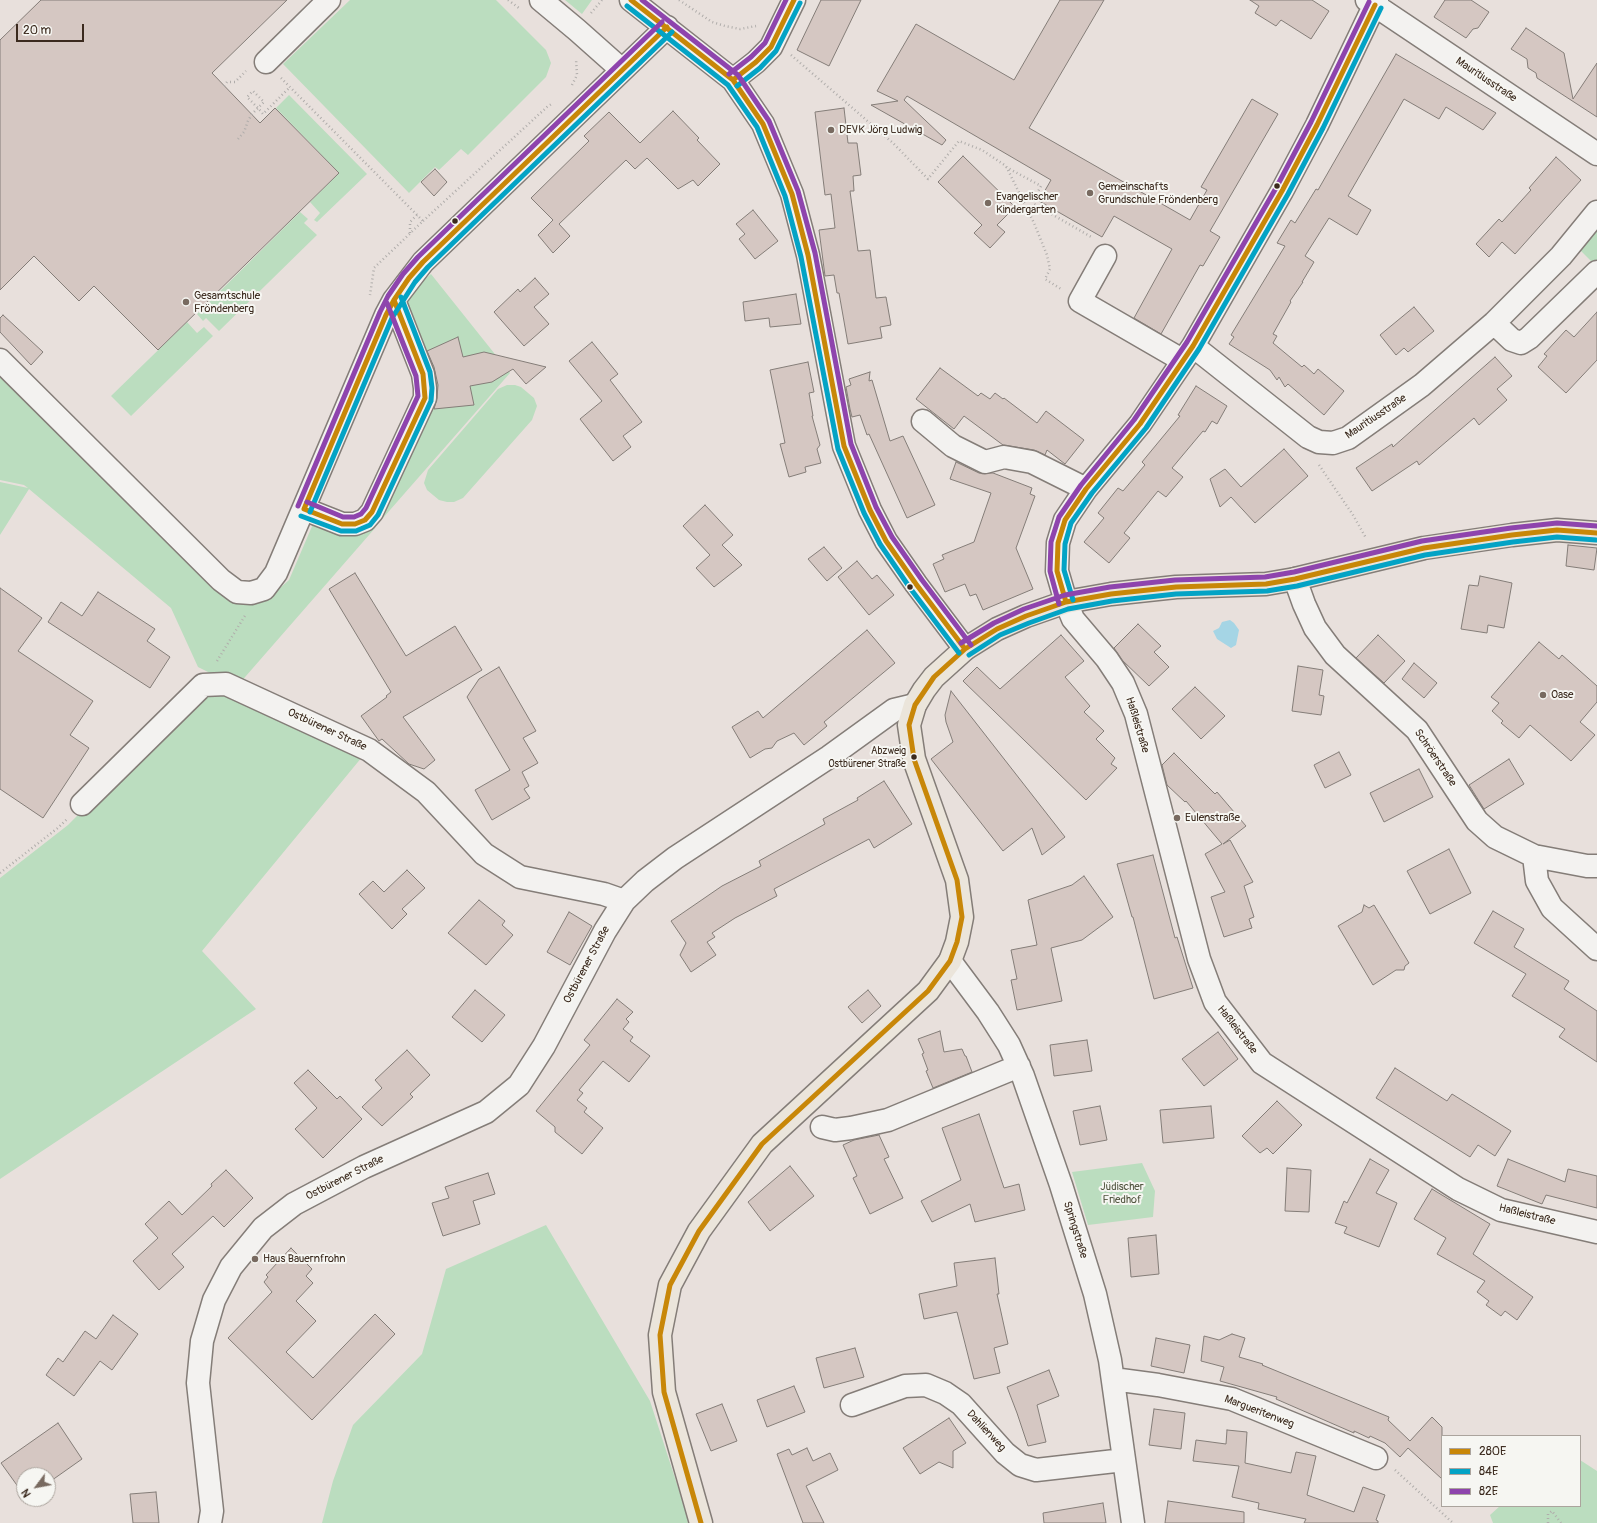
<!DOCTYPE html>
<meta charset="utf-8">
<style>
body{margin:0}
#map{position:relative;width:1597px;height:1523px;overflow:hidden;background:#e8e0dc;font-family:Pangolin,sans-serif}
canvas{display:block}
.legend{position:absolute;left:1441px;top:1435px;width:140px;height:72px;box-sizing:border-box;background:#f6f6f2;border:1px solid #aba49d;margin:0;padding:5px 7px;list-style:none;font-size:12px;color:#3b2a1e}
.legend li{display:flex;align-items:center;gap:8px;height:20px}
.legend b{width:20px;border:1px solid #aba49d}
.north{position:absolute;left:16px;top:1467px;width:40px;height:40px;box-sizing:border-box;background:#f6f6f2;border:1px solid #aba49d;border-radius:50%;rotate:238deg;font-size:11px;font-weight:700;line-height:16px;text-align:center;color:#3b2a1e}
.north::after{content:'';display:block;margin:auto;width:14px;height:18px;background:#786a60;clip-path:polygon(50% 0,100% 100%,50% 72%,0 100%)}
.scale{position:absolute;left:16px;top:24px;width:68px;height:18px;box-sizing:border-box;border:2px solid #3b2a1e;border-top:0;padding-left:5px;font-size:12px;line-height:14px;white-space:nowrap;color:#3b2a1e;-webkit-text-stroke:3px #f6f6f2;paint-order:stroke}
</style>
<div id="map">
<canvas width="1597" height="1523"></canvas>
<ul class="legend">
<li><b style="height:5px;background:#c88708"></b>280E</li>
<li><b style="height:5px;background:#03a3c5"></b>84E</li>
<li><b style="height:5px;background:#8e44ad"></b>82E</li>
</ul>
<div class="north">N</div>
<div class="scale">20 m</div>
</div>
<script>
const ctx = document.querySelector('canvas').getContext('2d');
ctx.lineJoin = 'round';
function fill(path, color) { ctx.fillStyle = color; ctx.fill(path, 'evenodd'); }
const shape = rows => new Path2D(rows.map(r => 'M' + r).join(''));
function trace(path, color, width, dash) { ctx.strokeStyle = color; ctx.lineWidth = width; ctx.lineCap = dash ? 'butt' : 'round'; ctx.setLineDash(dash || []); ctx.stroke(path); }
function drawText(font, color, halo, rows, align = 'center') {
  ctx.font = font + ' Pangolin,sans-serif'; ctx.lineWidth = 4; ctx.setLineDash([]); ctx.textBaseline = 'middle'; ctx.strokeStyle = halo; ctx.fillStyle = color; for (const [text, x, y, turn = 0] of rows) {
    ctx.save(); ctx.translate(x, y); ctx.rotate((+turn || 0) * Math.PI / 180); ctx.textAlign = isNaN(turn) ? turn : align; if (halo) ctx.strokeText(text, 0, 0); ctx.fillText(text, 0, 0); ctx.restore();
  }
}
fill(shape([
 [350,0,496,0,546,50,551,63,546,77,468,155,461,149,439,170,435,167,409,193,283,64],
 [565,0,592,0,582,14],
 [289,95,367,174,317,222,314,220,320,213,310,202,339,173,276,108],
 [300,212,308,219,304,223,317,235,219,331,206,318,203,321,197,314],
 [1597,226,1597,265,1596,266,1579,249],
 [431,274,510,373,376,526,424,424,405,306,414,289],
 [187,322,197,333,204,327,213,336,131,416,111,396],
 [0,367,227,598,247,604,272,595,289,580,313,524,341,534,359,535,376,527,239,684,210,673,198,667,171,608,29,489,0,535,0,482,28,488,24,485,0,480],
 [507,385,515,385,521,387,534,398,537,406,532,420,463,498,454,502,447,502,439,500,427,490,424,483,428,470,498,389],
 [221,688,367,751,202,951,256,1009,0,1179,0,878,68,825,203,689],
 [1142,1163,1155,1191,1153,1217,1088,1225,1072,1172],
 [546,1225,650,1401,686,1512,688,1523,322,1523,333,1481,353,1425,422,1354,446,1269],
 [1580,1460,1597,1471,1597,1523,1493,1523,1490,1515,1500,1506,1580,1506]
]), '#bbddbf');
fill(shape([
 [1230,620,1234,623,1239,630,1236,645,1231,648,1217,639,1213,631,1219,628,1222,622]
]), '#a5d5e5');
const building = shape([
 [41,0,287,0,212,73,260,123,275,108,339,173,158,350,94,286,79,301,34,256,0,290,0,40,41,0],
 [821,0,861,0,829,66,797,50,821,0],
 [1060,0,1104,0,1029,128,1190,220,1207,190,1201,187,1252,99,1278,114,1210,231,1220,237,1203,266,1200,265,1161,334,1134,318,1172,249,1114,216,1102,237,1039,201,1051,180,907,96,904,100,946,140,942,145,871,105,898,101,877,91,916,24,1014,80,1060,0],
 [1250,0,1312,0,1329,11,1311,39,1281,20,1276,26,1255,13,1259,6,1250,0],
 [1445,0,1471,0,1489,12,1478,28,1473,29,1466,38,1434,17,1445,0],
 [1526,28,1564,53,1573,99,1597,63,1597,117,1537,78,1536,73,1528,68,1527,59,1511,49,1526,28],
 [1396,54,1496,113,1483,130,1446,107,1439,119,1404,99,1348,196,1371,210,1357,235,1329,218,1305,256,1314,262,1302,282,1303,282,1290,301,1291,302,1273,334,1277,336,1273,343,1302,367,1304,365,1314,374,1318,369,1344,391,1324,415,1288,384,1285,387,1279,377,1277,380,1270,370,1229,344,1234,337,1231,335,1285,246,1277,243,1291,220,1295,223,1316,189,1318,190,1396,54],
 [844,108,848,143,857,143,861,175,853,176,854,191,850,191,858,251,870,250,876,298,886,297,891,325,880,327,882,338,848,344,839,293,837,293,834,275,825,276,819,230,835,228,831,194,825,195,815,112,844,108],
 [673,111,699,138,697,140,720,164,698,186,693,180,678,189,647,158,635,169,626,160,559,224,570,236,553,253,538,235,553,220,531,198,589,141,584,136,609,112,640,143,673,111],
 [963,156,1015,207,997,225,1005,232,990,248,974,233,982,225,938,182,963,156],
 [1556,157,1581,180,1515,254,1502,242,1489,257,1476,244,1499,219,1502,222,1531,190,1529,188,1556,157],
 [435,169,447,182,434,196,421,182,435,169],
 [753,210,778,241,755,259,739,239,745,234,736,224,753,210],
 [535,278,549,294,534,307,549,324,524,346,494,312,518,289,520,292,535,278],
 [796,294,801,324,770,327,769,318,745,321,743,302,796,294],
 [1414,307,1434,331,1408,352,1404,348,1396,355,1380,335,1414,307],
 [1597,312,1597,360,1566,393,1538,367,1547,356,1544,354,1566,330,1574,337,1597,312],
 [3,315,43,352,31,365,0,332,0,318,3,315],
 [458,337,463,357,484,352,546,367,526,384,513,369,492,382,470,386,474,405,434,409,437,398,438,385,434,367,427,351,458,337],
 [592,342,618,374,610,380,642,422,623,436,631,447,613,461,580,419,602,401,569,361,592,342],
 [1495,357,1512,376,1497,389,1507,400,1479,425,1474,418,1419,465,1417,461,1372,491,1356,468,1392,444,1393,447,1495,357],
 [808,362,814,392,809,393,813,416,812,416,820,445,817,449,821,463,805,467,806,472,789,477,780,444,785,443,770,370,808,362],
 [940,368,978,396,981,393,990,399,995,393,1003,399,1004,398,1037,423,1046,411,1084,440,1065,464,1047,450,1045,455,1034,450,1003,445,964,416,954,429,916,399,940,368],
 [870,372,869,381,872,380,890,441,903,436,935,505,907,518,869,434,867,435,860,415,852,417,850,409,846,387,851,385,849,379,870,372],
 [1196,386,1227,406,1217,424,1212,421,1205,432,1203,431,1172,468,1183,477,1166,497,1158,491,1124,533,1130,538,1109,563,1084,542,1104,518,1098,513,1118,488,1123,491,1145,465,1142,462,1180,416,1178,415,1196,386],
 [1284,449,1308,476,1255,523,1231,497,1220,507,1210,479,1225,469,1241,487,1284,449],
 [956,462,979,473,993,473,1032,488,1030,494,1035,496,1016,548,1033,589,983,610,976,594,970,596,965,584,945,592,933,564,944,559,942,555,974,542,991,493,950,479,956,462],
 [705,505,733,535,722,545,742,565,714,587,696,568,710,555,683,526,705,505],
 [1568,545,1597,548,1594,570,1566,566,1568,545],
 [824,547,842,568,827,581,808,559,824,547],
 [857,561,872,579,877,575,894,595,869,615,838,577,857,561],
 [355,573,406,656,455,626,482,670,403,717,435,760,424,769,409,764,382,739,379,741,361,716,387,697,386,696,391,692,329,589,355,573],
 [1480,576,1512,583,1504,628,1488,625,1487,633,1461,629,1469,585,1478,586,1480,576],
 [0,588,42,618,18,651,93,701,70,735,89,748,43,818,0,789,0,588],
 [98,592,155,629,147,641,170,657,150,688,48,622,61,602,82,616,98,592],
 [1138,624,1161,646,1154,652,1169,667,1149,686,1122,660,1114,648,1138,624],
 [867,630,895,663,824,722,827,726,804,745,794,733,777,741,772,748,765,749,750,758,732,727,758,711,763,718,867,630],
 [1061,635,1084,661,1065,677,1090,706,1084,712,1104,731,1096,739,1115,758,1111,764,1117,768,1086,800,963,681,977,667,1000,689,1061,635],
 [1378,635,1405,661,1384,683,1356,658,1378,635],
 [1539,642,1559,659,1562,655,1597,686,1597,702,1580,722,1595,735,1571,761,1530,725,1519,738,1501,723,1503,721,1492,711,1499,703,1491,697,1539,642],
 [1414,663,1437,683,1424,698,1402,679,1414,663],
 [1298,666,1323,670,1319,695,1324,696,1321,715,1292,711,1298,666],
 [499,667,536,731,523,738,538,763,522,772,529,786,524,789,530,798,492,820,475,790,510,770,467,697,479,679,499,667],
 [1195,687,1225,716,1201,739,1172,709,1195,687],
 [951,691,1065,837,1042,855,1032,828,1003,851,931,759,953,742,946,722,945,715,951,691],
 [1339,752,1351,775,1325,788,1314,765,1339,752],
 [1174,753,1215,794,1217,792,1246,826,1223,844,1230,840,1253,882,1244,886,1254,917,1249,919,1252,928,1224,937,1211,897,1225,892,1205,854,1222,844,1186,801,1185,802,1167,785,1162,765,1174,753],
 [1509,759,1524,784,1484,809,1469,785,1509,759],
 [1419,769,1433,797,1384,822,1370,793,1419,769],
 [884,781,912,824,874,848,869,839,774,889,777,896,735,918,712,933,715,937,707,942,716,955,691,972,680,955,686,943,671,921,722,886,761,866,759,861,825,824,823,819,858,800,857,798,884,781],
 [1449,849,1471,893,1430,914,1407,871,1449,849],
 [1153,855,1175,938,1177,937,1193,988,1154,999,1133,917,1132,917,1117,864,1153,855],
 [407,870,425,888,402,909,407,914,392,929,359,894,373,881,384,892,407,870],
 [1084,876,1113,917,1082,940,1051,948,1062,1001,1017,1010,1011,980,1017,979,1011,950,1037,945,1028,900,1072,885,1084,876],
 [479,900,505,921,502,925,513,935,486,965,448,933,479,900],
 [1364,905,1369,908,1374,905,1409,963,1405,966,1404,970,1396,970,1373,985,1338,926,1362,912,1364,905],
 [1493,911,1524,929,1514,947,1569,981,1564,989,1597,1011,1597,1062,1559,1037,1565,1029,1512,996,1526,974,1474,943,1493,911],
 [569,912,592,926,570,965,547,952,569,912],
 [475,990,505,1015,482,1042,452,1017,475,990],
 [868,990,881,1006,862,1023,848,1007,868,990],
 [617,999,633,1012,626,1019,629,1022,623,1029,633,1037,630,1041,650,1056,629,1082,603,1061,579,1090,583,1093,577,1100,587,1108,584,1112,603,1128,582,1154,555,1132,555,1127,536,1111,590,1045,584,1040,617,999],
 [940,1031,944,1052,962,1049,965,1056,966,1056,972,1072,933,1088,926,1071,928,1070,922,1054,924,1053,918,1039,940,1031],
 [1218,1032,1238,1059,1204,1086,1182,1059,1218,1032],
 [1087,1040,1092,1071,1054,1076,1050,1045,1087,1040],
 [407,1050,430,1075,410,1094,413,1097,382,1126,362,1107,382,1088,375,1080,407,1050],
 [1395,1068,1447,1101,1452,1094,1511,1131,1495,1156,1478,1145,1470,1157,1376,1098,1395,1068],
 [308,1070,337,1099,340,1096,362,1119,323,1158,295,1129,317,1108,294,1083,308,1070],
 [1277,1101,1302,1125,1273,1154,1267,1148,1260,1153,1242,1136,1277,1101],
 [1100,1106,1107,1140,1080,1145,1073,1111,1100,1106],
 [1211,1106,1214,1138,1163,1143,1160,1110,1211,1106],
 [979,1114,1004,1188,1019,1184,1025,1210,975,1222,970,1204,932,1222,921,1201,961,1180,942,1128,979,1114],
 [879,1135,889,1157,884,1159,903,1198,870,1214,853,1178,857,1176,843,1145,854,1140,879,1135],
 [1370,1159,1389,1170,1376,1193,1397,1203,1379,1247,1344,1233,1347,1227,1335,1223,1344,1201,1347,1203,1370,1159],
 [1508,1159,1565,1182,1568,1169,1597,1176,1597,1208,1546,1195,1542,1204,1497,1186,1508,1159],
 [790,1166,814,1196,770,1231,748,1202,790,1166],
 [1287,1168,1311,1170,1309,1212,1285,1211,1287,1168],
 [226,1170,253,1198,224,1227,213,1216,172,1254,184,1267,159,1290,133,1261,158,1238,145,1224,169,1201,182,1215,212,1186,211,1184,226,1170],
 [488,1173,495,1194,473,1201,480,1224,443,1236,432,1203,449,1198,445,1187,488,1173],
 [1432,1189,1490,1224,1473,1254,1533,1297,1517,1320,1505,1311,1501,1316,1486,1305,1489,1301,1477,1292,1485,1281,1437,1254,1446,1238,1414,1219,1432,1189],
 [1156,1235,1159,1274,1131,1277,1128,1238,1156,1235],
 [291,1248,312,1269,306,1276,313,1283,296,1301,316,1321,286,1352,313,1378,375,1314,395,1334,312,1420,228,1338,272,1292,264,1282,268,1277,266,1275,291,1248],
 [995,1258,999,1294,997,1294,1008,1344,994,1348,1000,1373,974,1379,957,1312,924,1319,919,1294,957,1286,954,1263,995,1258],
 [113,1315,138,1334,112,1370,100,1361,74,1396,46,1375,58,1358,63,1362,85,1331,96,1339,113,1315],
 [1232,1334,1245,1338,1239,1357,1263,1364,1262,1365,1389,1417,1388,1420,1410,1441,1432,1417,1442,1427,1442,1479,1408,1448,1400,1457,1385,1443,1370,1436,1369,1438,1354,1431,1354,1433,1276,1399,1277,1397,1220,1381,1224,1367,1201,1361,1204,1336,1219,1340,1232,1334],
 [1156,1338,1190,1345,1184,1373,1151,1366,1156,1338],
 [855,1348,864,1377,824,1388,816,1358,855,1348],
 [1049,1370,1059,1396,1037,1405,1046,1442,1028,1446,1017,1413,1007,1387,1049,1370],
 [794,1386,805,1412,767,1427,757,1400,794,1386],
 [722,1404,737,1441,711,1451,696,1414,722,1404],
 [1154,1409,1185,1413,1181,1449,1149,1445,1154,1409],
 [949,1418,966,1443,953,1451,953,1468,939,1462,920,1474,903,1448,949,1418],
 [58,1423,82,1459,48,1483,48,1475,24,1475,24,1495,1,1463,58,1423],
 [1227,1430,1247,1432,1245,1463,1291,1473,1296,1452,1316,1456,1307,1495,1354,1512,1363,1487,1385,1495,1376,1520,1378,1521,1378,1523,1304,1523,1306,1519,1258,1509,1259,1503,1232,1497,1239,1466,1193,1461,1196,1440,1226,1444,1227,1430],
 [807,1448,813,1461,830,1453,838,1470,806,1486,824,1523,803,1523,777,1454,789,1449,792,1455,807,1448],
 [156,1492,159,1523,133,1523,130,1494,156,1492],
 [1168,1501,1244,1512,1244,1523,1165,1523,1168,1501],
 [1103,1503,1106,1523,1044,1523,1043,1513,1103,1503]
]);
fill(building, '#d5c7c2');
trace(building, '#847d78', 1);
const minor = shape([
 [541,0,577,30,622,70],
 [631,0,733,80,763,124,792,194,808,255,844,446,870,510,886,541,916,584,965,649],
 [1367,0,1597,154],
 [1377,0,1317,125,1282,191,1193,346,1140,424,1086,489,1065,520,1058,543,1057,571,1066,602,1073,619,1107,659,1123,683,1136,714,1199,959,1215,1002,1262,1063,1458,1189,1501,1210,1597,1232],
 [266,62,329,0],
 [733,80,756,62,771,47,794,0],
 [1105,256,1080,301,1182,360],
 [1494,323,1512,340,1521,343,1529,338,1597,272],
 [1193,346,1308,437,1319,442,1333,443,1348,438,1422,385,1494,323,1561,256,1597,212],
 [0,360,221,580,237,592,251,593,264,589,276,573,386,315,394,300,423,262,667,27],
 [923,421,953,446,985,462,1004,457,1032,462,1086,489],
 [304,509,342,524,355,524,365,520,372,512,425,398,425,388,423,374,394,300],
 [1295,579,1304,604,1315,628,1335,655,1417,730,1477,821,1495,837,1534,856,1587,866,1597,866],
 [82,804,203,685,226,684,369,750,426,792,484,854,520,877,604,894,624,901],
 [1534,856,1537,881,1552,908,1597,949],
 [950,961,988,1012,1009,1045,1023,1076,1061,1185,1095,1294,1110,1360,1133,1523],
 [822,1127,835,1130,851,1128,888,1120,1019,1066],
 [1113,1379,1158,1385,1232,1399,1376,1458],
 [852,1405,905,1386,926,1385,945,1393,961,1404,1005,1453,1020,1465,1036,1470,1124,1460],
 [210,1523,212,1511,198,1383,202,1341,214,1300,231,1267,263,1228,294,1204,364,1167,486,1112,519,1085,544,1046,605,931,624,901,645,881,675,858,829,757,894,710,915,705]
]);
const major = shape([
 [701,1523,664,1392,660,1335,670,1285,699,1231,762,1144,928,991,950,961,957,942,962,917,957,880,914,759,909,725,915,705,924,690,934,677,965,649,997,629,1026,616,1066,602,1111,594,1176,587,1266,584,1295,579,1424,548,1512,535,1557,530,1597,533]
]);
trace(minor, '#847d78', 25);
trace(major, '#847d78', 25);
trace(shape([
 [508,0,519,8],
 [679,0,712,22,725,26,740,29,756,26],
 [591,13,602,0],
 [791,55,893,143,928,179,959,141,982,150,1006,166,1034,223,1047,255,1050,269,1045,279,1061,289],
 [281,78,423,221,374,268,370,295],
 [572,85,577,75,576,59],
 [224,86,227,82,235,82,246,71],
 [238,139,244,132,248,121,252,114,264,102,253,91,247,97,258,108,263,114,290,87],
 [1006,167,1041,186,1034,199,1034,204,1093,238],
 [423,221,547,107,553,103],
 [410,233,410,222,417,215],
 [1319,465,1353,515,1366,538],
 [217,661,246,614],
 [0,873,59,827,67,819],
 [1395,1470,1453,1523],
 [1548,1523,1548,1514,1552,1511,1561,1523]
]), '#b0adab', 2.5, [1, 3]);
trace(minor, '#f3f2f0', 22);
trace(major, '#ebe5db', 22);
trace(shape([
 [631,0,733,80,763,124,792,194,808,255,844,446,870,510,886,541,916,584,965,649],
 [733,80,756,62,771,47,794,0],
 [304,509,386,315,394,300,409,278,423,262,667,27],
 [304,509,342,524,355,524,365,520,372,512,425,398,423,374,394,300],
 [1066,602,1057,571,1058,543,1065,520,1086,489,1140,424,1193,346,1282,191,1317,125,1375,5],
 [701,1523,664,1392,660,1335,670,1285,699,1231,762,1144,928,991,950,961,957,942,962,917,957,880,914,759,909,725,915,705,934,677,965,649,997,629,1026,616,1066,602,1111,594,1176,587,1266,584,1295,579,1424,548,1512,535,1557,530,1597,533]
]), '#c88708', 5);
trace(shape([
 [627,6,728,85,757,127,785,196,801,257,838,449,864,513,880,544,910,588,959,653],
 [737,86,760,68,776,51,800,3],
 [310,512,392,318,415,282,428,267,672,32],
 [301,516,341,531,356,531,370,525,378,515,431,401,432,388,430,372,401,297],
 [1073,600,1064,570,1065,544,1071,523,1092,493,1146,428,1199,349,1288,194,1323,128,1381,8],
 [969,655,1000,635,1029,623,1068,609,1112,601,1176,594,1267,591,1297,586,1425,555,1513,542,1557,537,1596,540]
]), '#03a3c5', 5);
trace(shape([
 [642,0,738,75,769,121,798,191,815,253,851,444,876,507,892,537,922,580,971,645],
 [729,74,751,57,765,43,786,0],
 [307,502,343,517,354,517,361,514,366,508,418,396,416,376,387,303],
 [298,506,380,312,388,296,403,274,418,257,662,22],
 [1059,604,1050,571,1051,542,1059,517,1081,485,1134,420,1187,342,1276,188,1311,122,1369,2],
 [961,643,994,623,1024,609,1065,595,1110,587,1175,580,1265,577,1294,572,1422,541,1511,528,1557,523,1597,526]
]), '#8e44ad', 5);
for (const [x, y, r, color] of [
 [831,130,4,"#786a60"],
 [1277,186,3.5,"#3b2a1e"],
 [1090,193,4,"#786a60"],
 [988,203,4,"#786a60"],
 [455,221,3.5,"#3b2a1e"],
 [186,302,4,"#786a60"],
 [910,587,3.5,"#3b2a1e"],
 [1543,695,4,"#786a60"],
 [914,757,3.5,"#3b2a1e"],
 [1177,818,4,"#786a60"],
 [255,1259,4,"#786a60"]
]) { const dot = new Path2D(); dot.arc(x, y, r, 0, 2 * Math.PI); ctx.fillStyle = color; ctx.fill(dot); trace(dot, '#f6f6f2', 1.5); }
drawText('10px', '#3b2a1e', '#f6f6f2', [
 ["Abzweig",906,751],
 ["Ostbürener Straße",906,764]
], 'right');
drawText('11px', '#3b2a1e', '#f6f6f2', [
 ["Mauritiusstraße",1486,80,34],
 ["Mauritiusstraße",1376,417,-34],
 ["Haßleistraße",1137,725,73],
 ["Ostbürener Straße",327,730,25],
 ["Schröerstraße",1435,758,56],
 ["Ostbürener Straße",587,965,-62],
 ["Haßleistraße",1237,1030,52],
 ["Ostbürener Straße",345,1178,-27],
 ["Haßleistraße",1527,1215,14],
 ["Springstraße",1075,1230,73],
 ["Margueritenweg",1259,1412,21],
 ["Dahlienweg",986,1431,47]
]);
drawText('11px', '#3b2a1e', '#f6f6f2', [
 ["DEVK Jörg Ludwig",839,130],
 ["Gemeinschafts",1098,187],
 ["Grundschule Fröndenberg",1098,200],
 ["Evangelischer",996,197],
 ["Kindergarten",996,210],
 ["Gesamtschule",194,296],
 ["Fröndenberg",194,309],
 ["Oase",1551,695],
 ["Eulenstraße",1185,818],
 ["Haus Bauernfrohn",263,1259]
], 'left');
drawText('11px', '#525640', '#f6f6f2', [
 ["Jüdischer",1122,1187],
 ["Friedhof",1122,1200]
]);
</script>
